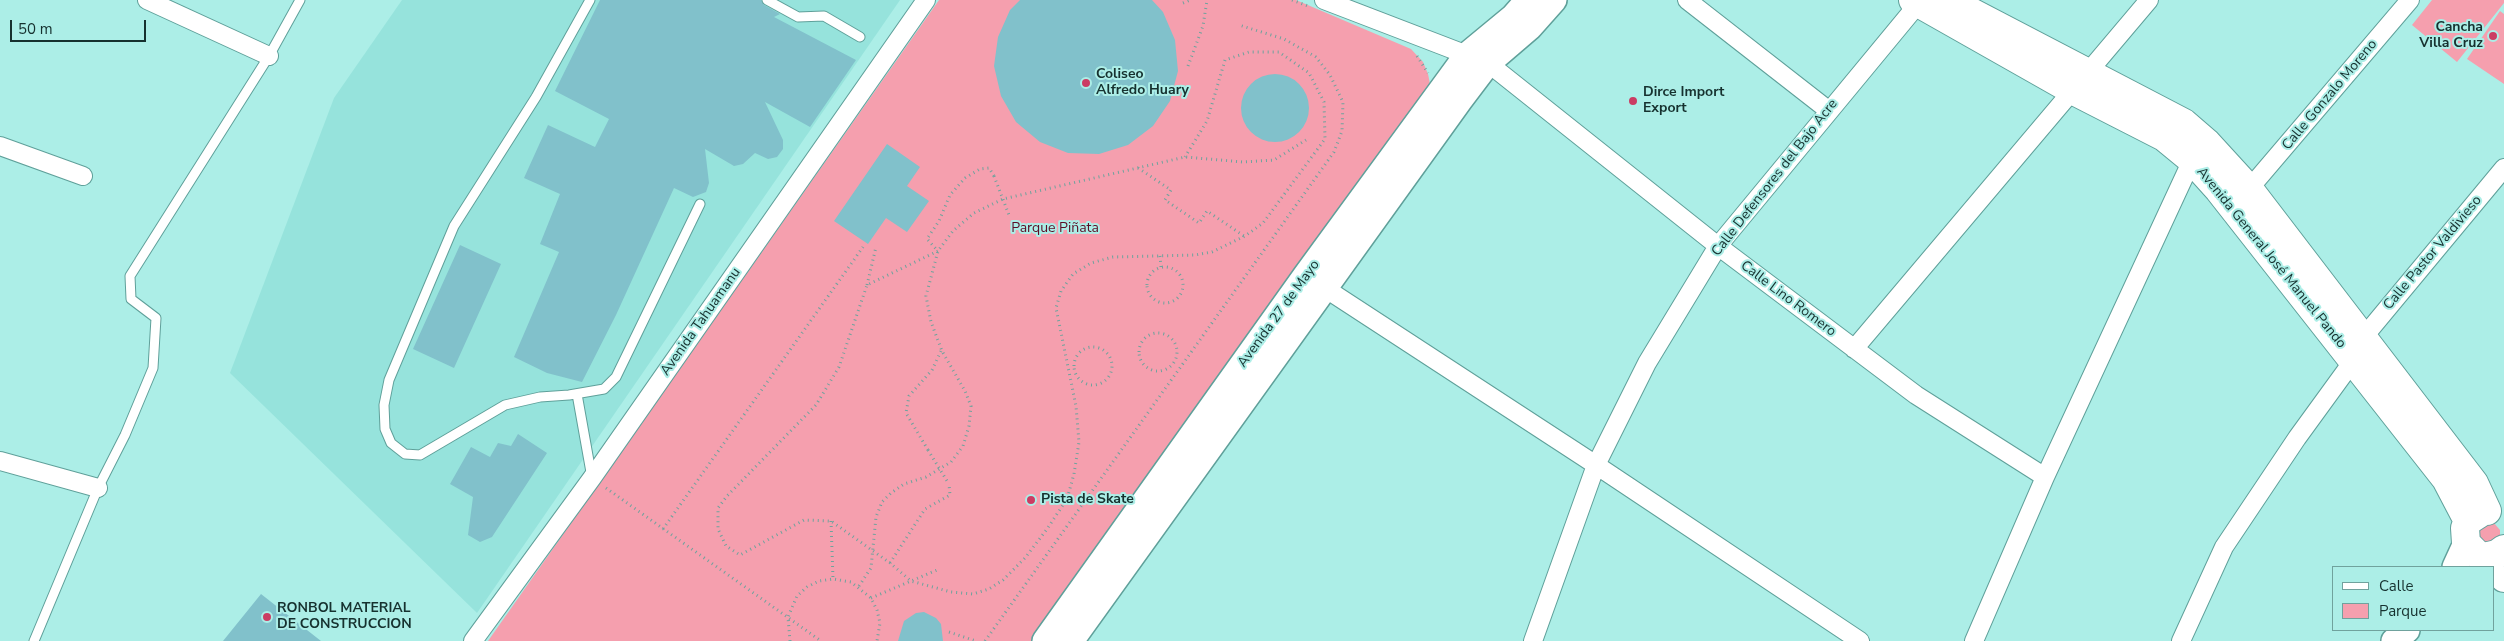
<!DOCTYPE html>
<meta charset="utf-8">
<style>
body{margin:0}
#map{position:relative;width:2504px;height:641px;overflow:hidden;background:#aceee7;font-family:"Nunito Sans",sans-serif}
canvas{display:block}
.legend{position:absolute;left:2332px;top:566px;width:162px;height:65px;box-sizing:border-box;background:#aceee7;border:1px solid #70a29d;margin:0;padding:6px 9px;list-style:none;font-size:15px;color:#16312f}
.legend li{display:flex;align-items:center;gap:10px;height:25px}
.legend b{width:25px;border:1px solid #70a29d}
.scale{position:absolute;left:10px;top:20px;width:136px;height:22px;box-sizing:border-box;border:2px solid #16312f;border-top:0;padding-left:6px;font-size:15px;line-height:18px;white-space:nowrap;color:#16312f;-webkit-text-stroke:4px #aceee7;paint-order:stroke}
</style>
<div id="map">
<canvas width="2504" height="641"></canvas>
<ul class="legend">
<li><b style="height:6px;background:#fff"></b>Calle</li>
<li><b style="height:14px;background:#f59fae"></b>Parque</li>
</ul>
<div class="scale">50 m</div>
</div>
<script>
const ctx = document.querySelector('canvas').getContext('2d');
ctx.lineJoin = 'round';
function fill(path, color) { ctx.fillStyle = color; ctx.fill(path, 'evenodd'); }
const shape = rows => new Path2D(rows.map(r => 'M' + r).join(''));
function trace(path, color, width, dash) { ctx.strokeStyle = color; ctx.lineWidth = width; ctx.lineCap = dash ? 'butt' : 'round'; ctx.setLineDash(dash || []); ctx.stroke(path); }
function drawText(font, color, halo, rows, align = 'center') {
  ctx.font = font + ' "Nunito Sans",sans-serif'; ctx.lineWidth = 4; ctx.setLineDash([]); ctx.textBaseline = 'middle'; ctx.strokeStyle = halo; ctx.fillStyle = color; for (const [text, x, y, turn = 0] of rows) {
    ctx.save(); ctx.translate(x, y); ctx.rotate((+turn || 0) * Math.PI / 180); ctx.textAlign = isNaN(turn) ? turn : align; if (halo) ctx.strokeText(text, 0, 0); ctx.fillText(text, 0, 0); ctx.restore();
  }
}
fill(shape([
 [402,0,900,0,477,613,230,373,334,98]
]), '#96e3dc');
fill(shape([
 [939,0,1296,0,1411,49,1423,62,1428,74,1432,94,1036,641,488,641],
 [2432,0,2504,0,2504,3,2457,62,2412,25],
 [2500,11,2504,14,2504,84,2467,59],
 [2493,522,2500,530,2500,539,2481,544,2476,529]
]), '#f59fae');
fill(shape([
 [600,0,761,0,764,5,780,14,774,17,856,60,810,127,765,102,783,140,783,149,777,157,768,159,755,153,743,164,734,166,705,149,709,183,706,192,693,197,674,188,616,315,582,382,547,373,514,357,559,252,540,244,560,194,524,178,548,125,595,147,609,119,555,91],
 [1020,0,1152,0,1163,12,1175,40,1178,71,1170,101,1153,126,1128,145,1099,154,1068,153,1040,142,1016,122,1001,96,994,66,998,37,1010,10],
 '1241 108a34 34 0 1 1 68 0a34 34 0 1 1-68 0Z',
 [887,144,920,167,907,186,929,201,907,232,886,218,868,244,834,221],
 [460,245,501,264,454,368,413,349],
 [518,434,547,453,492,537,480,542,468,535,473,497,450,484,471,447,490,457,498,443,511,446],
 [261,594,321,641,223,641],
 [924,612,936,618,941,624,943,641,898,641,904,621,916,613]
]), '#81c1cb');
const lane = shape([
 [590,0,536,97,454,226,389,380,384,405,385,429,391,443,405,454,420,455,505,405,540,397,569,395,604,389,616,377,700,204],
 [767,0,798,17,824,16,860,37],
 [577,394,592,478],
 [34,641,98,488,125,435,153,368,156,318,131,299,130,276,269,56,300,0]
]);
const street = shape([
 [147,0,269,56],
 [1324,0,1488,63,1718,246,1916,395,2045,477],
 [1687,0,1828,110],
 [0,146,83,176],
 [2249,189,2410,0],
 [1317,283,1596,465,1860,641],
 [2362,339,2504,168],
 [1854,349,2149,0],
 [0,461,98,488],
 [473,641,592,478,926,0],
 [1533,641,1596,465,1647,363,1718,246,1918,4],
 [1974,641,2045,477,2192,160],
 [2181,641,2224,547,2297,438,2353,361]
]);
const secondary = shape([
 [2455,567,2466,543],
 [1045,641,1306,275,1467,55,1513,17,1528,0],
 [1071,641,1460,100,1488,63,1530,27,1554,0],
 [2394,641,2407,630]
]);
const primary = shape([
 [1913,0,2072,90,2164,137,2192,160,2219,190,2446,479,2468,521],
 [1950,1,2184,123,2206,142,2249,189,2474,483,2487,511],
 [2482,512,2468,521,2465,528,2466,543,2477,554,2484,557,2497,554,2504,549],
 [2491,556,2504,578]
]);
trace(lane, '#5fa09a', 11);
trace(street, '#5fa09a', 20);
trace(secondary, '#5fa09a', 28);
trace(primary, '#5fa09a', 30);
trace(shape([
 [1292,0,1308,6],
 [1183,3,1190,0],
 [1417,56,1428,73],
 [1188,66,1203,26,1207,0],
 [1138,168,1171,190,1165,200,1199,223,1207,211,1244,236],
 [994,176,989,168,980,169,965,178,950,195,939,221,927,239,938,251,867,285,839,367,816,405,727,496,718,508,718,529,726,546,740,555,804,520,831,521,890,563,911,581,951,592,973,594,989,589,1003,580,1025,558,1047,529,1067,499,1074,474,1079,442,1076,406,1056,308,1061,291,1073,274,1091,263,1113,257,1195,255,1212,252,1245,236,1263,223,1325,139,1324,102,1309,73,1279,52,1249,52,1225,60,1207,121,1185,157],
 [1160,256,1161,267],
 '1147 285a18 18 0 1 1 36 0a18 18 0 1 1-36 0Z',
 [867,285,876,247],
 '1139 352a19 19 0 1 1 38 0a19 19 0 1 1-38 0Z',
 '1074 366a19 19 0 1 1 38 0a19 19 0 1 1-38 0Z',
 [928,450,906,413,909,396,932,370,941,351],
 [606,488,821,641],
 [831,521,833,579],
 [663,529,863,247],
 [890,563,925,509,950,495,949,484],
 [859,586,871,568,876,517,882,502,891,493,904,484,926,477,951,462,963,446,969,426,971,406,965,391,942,351,931,322,926,296,938,251,953,231,974,213,1003,199,1185,157,1243,162,1274,160,1306,140],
 [871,598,937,570],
 [949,632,976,641],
 [790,641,788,617,797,596,807,587,819,581,833,579,851,582,871,598,877,610,880,623,877,641],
 [985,641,1334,152,1342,131,1343,102,1330,75,1316,57,1284,39,1239,25]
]), '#6fa29d', 3, [1, 4]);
trace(lane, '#fff', 9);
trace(street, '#fff', 18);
trace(secondary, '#fff', 25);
trace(primary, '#fff', 28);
trace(shape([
 [994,176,1009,215],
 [928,450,949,484]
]), '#6fa29d', 3, [1, 4]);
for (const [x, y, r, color] of [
 [2493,36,5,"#cb3c63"],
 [1086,83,5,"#cb3c63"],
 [1633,101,5,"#cb3c63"],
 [1031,500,5,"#cb3c63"],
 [267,617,5,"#cb3c63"]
]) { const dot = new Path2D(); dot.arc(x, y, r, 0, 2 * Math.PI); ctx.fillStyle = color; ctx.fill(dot); trace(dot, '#aceee7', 2); }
drawText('bold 14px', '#16312f', '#aceee7', [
 ["Cancha",2483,28,"right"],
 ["Villa Cruz",2483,44,"right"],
 ["Coliseo",1096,75],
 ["Alfredo Huary",1096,91],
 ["Dirce Import",1643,93],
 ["Export",1643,109],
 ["Pista de Skate",1041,500],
 ["RONBOL MATERIAL",277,609],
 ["DE CONSTRUCCION",277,625]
], 'left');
drawText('14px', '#16312f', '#aceee7', [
 ["Calle Gonzalo Moreno",2330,95,-50],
 ["Calle Defensores del Bajo Acre",1775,178,-52],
 ["Calle Pastor Valdivieso",2433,253,-50],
 ["Avenida General José Manuel Pando",2271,258,51],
 ["Calle Lino Romero",1788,299,37],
 ["Avenida 27 de Mayo",1279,314,-54],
 ["Avenida Tahuamanu",701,322,-55]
]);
drawText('14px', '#5c0f27', '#aceee7', [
 ["Parque Piñata",1055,229]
]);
</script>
